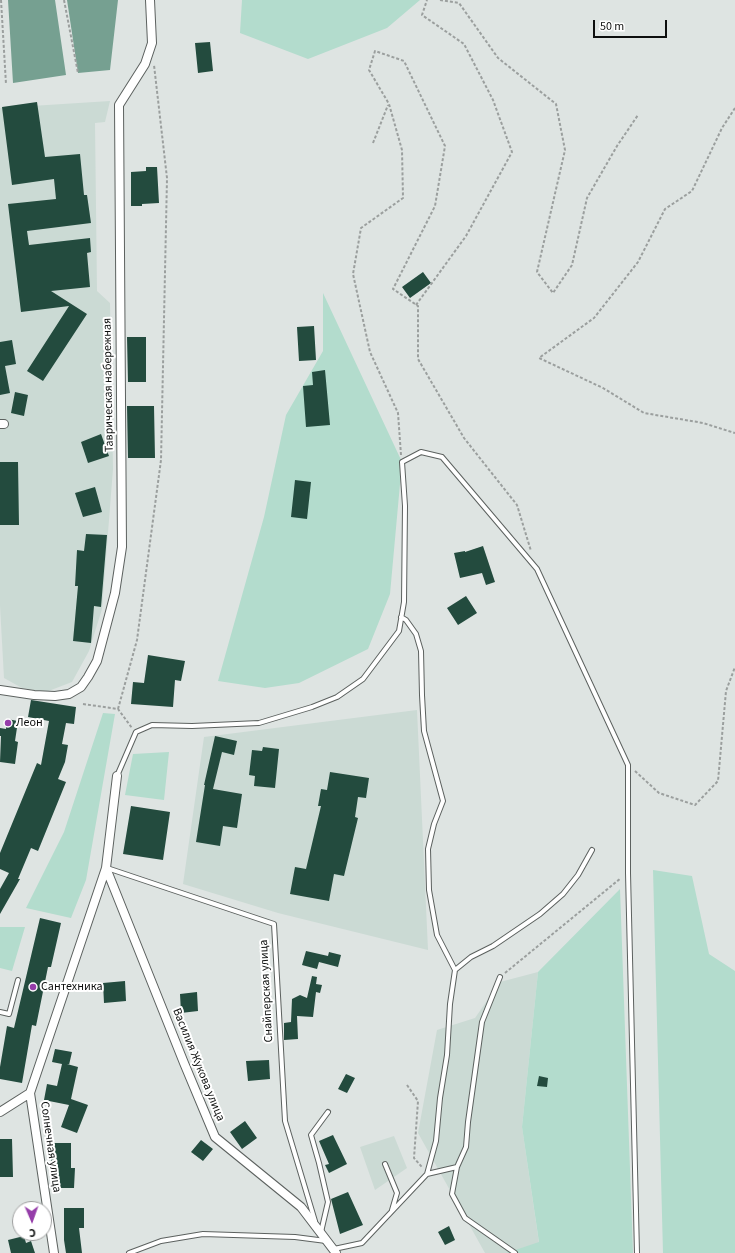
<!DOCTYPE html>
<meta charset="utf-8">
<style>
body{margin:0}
#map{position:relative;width:735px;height:1253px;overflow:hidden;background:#dee4e2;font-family:"Source Sans 3",sans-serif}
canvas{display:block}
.north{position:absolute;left:12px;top:1201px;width:40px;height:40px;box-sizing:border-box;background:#fff;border:1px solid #9e9f9f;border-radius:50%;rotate:178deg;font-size:11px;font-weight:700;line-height:16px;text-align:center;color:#0d0f0e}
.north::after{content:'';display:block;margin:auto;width:14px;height:18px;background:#953da9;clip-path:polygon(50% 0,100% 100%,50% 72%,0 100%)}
.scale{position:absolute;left:593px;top:20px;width:74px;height:18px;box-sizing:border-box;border:2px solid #0d0f0e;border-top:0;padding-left:5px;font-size:12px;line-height:14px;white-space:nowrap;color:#0d0f0e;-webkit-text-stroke:3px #fff;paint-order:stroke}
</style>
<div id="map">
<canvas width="735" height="1253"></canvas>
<div class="north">С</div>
<div class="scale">50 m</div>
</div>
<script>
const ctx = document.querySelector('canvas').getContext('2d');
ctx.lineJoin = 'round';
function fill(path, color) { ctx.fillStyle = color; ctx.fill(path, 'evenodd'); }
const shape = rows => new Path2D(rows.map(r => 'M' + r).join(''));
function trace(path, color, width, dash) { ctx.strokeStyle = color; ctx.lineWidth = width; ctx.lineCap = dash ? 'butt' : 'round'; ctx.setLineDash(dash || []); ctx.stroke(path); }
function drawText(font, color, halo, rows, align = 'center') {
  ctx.font = font + ' "Source Sans 3",sans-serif'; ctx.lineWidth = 4; ctx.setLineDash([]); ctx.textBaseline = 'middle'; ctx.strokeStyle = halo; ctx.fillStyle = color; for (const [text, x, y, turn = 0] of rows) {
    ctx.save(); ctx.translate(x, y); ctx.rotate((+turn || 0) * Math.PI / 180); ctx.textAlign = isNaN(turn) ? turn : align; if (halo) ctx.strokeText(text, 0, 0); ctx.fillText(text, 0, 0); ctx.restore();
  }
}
fill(shape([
 [110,101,105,122,95,123,97,291,110,303,113,469,102,609,89,651,72,682,46,692,22,688,4,678,0,606,0,108],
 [417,710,428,950,278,913,183,884,204,737],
 [538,972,522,1127,539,1243,506,1253,485,1253,418,1133,437,1030,475,1018,500,982],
 [394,1136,407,1168,375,1190,360,1147]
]), '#cbdad4');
fill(shape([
 [242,0,420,0,387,28,308,59,240,33],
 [323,293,402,462,390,594,368,649,299,683,265,688,218,681,264,517,286,415,323,351],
 [103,713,115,714,86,880,71,918,26,908,64,832],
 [169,752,164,800,125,795,133,754],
 [653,870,692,876,709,954,735,971,735,1253,663,1253],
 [620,889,633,1253,506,1253,539,1242,522,1127,538,972],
 [0,927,25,927,12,971,0,968]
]), '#b3dccd');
fill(shape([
 [8,0,55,0,66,75,13,83],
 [67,0,118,0,110,70,78,73]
]), '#76a091');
fill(shape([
 [210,42,213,71,198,73,195,43],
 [37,102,45,157,80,154,84,195,87,195,91,223,27,231,29,245,90,238,91,252,87,253,90,287,51,291,87,314,43,381,27,371,69,306,21,312,8,204,56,199,54,179,12,185,2,107],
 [146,167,157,167,159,203,142,204,142,206,131,206,131,172,146,171],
 [423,272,431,283,410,298,402,287],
 [314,326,316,360,299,361,297,327],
 [127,337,146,337,146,382,128,382],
 [12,340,16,364,5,366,10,393,0,395,0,342],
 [325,370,330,425,306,427,303,386,313,385,312,372],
 [15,392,28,395,24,416,11,413],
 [127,406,154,406,155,458,128,458],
 [101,434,109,456,88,463,81,442],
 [0,462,18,462,19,525,0,525],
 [295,480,311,482,307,519,291,517],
 [95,487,102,512,83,517,75,493],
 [86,534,107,535,101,607,94,606,91,643,73,641,78,586,75,586,77,550,84,551],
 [483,546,495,582,486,585,482,573,460,578,454,553,465,551,465,552],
 [466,596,477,613,458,625,447,608],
 [148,655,185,661,181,681,175,680,173,707,131,704,133,682,144,683],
 [31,700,76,707,74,724,66,723,62,744,68,745,65,762,58,779,66,782,38,851,31,848,18,879,20,879,0,914,0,889,9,873,0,869,0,853,37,763,41,765,49,721,28,717],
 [7,719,18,721,15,741,18,742,15,764,0,762,1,736,0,736,0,728,6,729],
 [215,736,237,741,234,755,222,752,213,789,242,794,237,828,223,826,220,846,196,842,205,785,204,785],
 [263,747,279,749,275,788,254,786,255,776,249,775,252,750,262,751],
 [330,772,369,778,366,798,358,797,355,817,358,818,344,876,334,874,329,901,290,894,295,867,306,869,321,806,318,806,321,789,327,790],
 [131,806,170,812,163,860,123,854],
 [40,918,61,923,51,967,48,967,36,1026,32,1025,22,1083,0,1079,0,1067,7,1026,14,1028],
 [306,951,328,956,329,952,341,955,338,967,319,962,317,969,302,965],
 [312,976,317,977,316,984,322,985,320,993,316,992,313,1017,297,1016,298,1039,284,1040,284,1023,291,1022,292,999,300,995,307,998],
 [125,981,126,1001,104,1003,103,983],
 [197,992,198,1011,181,1013,180,994],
 [55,1049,72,1052,69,1065,67,1064,78,1067,71,1099,88,1105,77,1133,61,1127,69,1105,44,1100,47,1084,57,1086,62,1064,52,1062],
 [269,1060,270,1079,248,1081,246,1061],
 [346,1074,355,1078,347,1093,338,1089],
 [539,1076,548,1078,547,1087,537,1086],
 [245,1121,257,1138,242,1149,230,1132],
 [333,1135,347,1164,329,1173,325,1165,329,1164,319,1141],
 [0,1139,12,1139,13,1177,0,1177],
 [201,1140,213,1149,203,1161,191,1152],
 [51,1143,71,1143,71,1168,75,1168,74,1188,55,1188,55,1163,51,1163],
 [348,1192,363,1225,340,1234,331,1199],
 [64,1208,84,1208,84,1228,79,1228,82,1253,66,1253,64,1240],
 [449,1226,455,1240,445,1245,438,1232],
 [24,1236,26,1243,31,1241,35,1253,11,1253,8,1240]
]), '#234b3e');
const service = shape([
 [401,617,406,620,416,634,421,651,422,695,424,731,443,801,434,824,428,849,429,890,437,935,455,970],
 [117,776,136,732,152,725,192,726,259,723,312,707,337,697,363,679,399,631,404,602,405,506,402,462,421,452,442,457,537,569,628,765,628,873,637,1253],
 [107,868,274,924,285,1121,315,1221],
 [0,1012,9,1014,18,980],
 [385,1164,397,1193,392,1210],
 [457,1167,466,1147,468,1122,482,1022,500,977],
 [427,1174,436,1141,440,1098,447,1055,450,1004,455,970,471,957,493,946,540,914,563,894,578,875,592,850],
 [321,1232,328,1202,319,1163,311,1135,328,1112],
 [334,1249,362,1243,427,1174,457,1167,452,1194,465,1218,515,1253],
 [129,1253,161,1241,203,1234,295,1237,326,1241]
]);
const minor = shape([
 [0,424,4,424],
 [0,690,34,695,55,696,69,694,81,687,88,677,97,661,115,593,122,547,119,105,145,64,152,43,150,0],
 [106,868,184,1063,215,1137,301,1207,336,1253],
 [30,1093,54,1253],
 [0,1112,30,1093,106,868,117,776]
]);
trace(service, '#5c615f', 6);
trace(minor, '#5c615f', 10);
trace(shape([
 [1,0,6,84],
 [64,0,78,73],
 [440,0,459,3,498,58,556,104,565,150,537,272,553,293,572,265,587,198,617,146,638,115],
 [735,108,722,128,692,191,665,209,638,262,594,318,539,358,603,388,644,413,703,423,735,433],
 [373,143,388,105],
 [416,305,466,236,512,152,493,100,464,44,422,15,427,0],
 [401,455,398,413,370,352,353,274,361,228,403,198,402,150,389,104,369,70,375,51,404,61,445,146,435,206,393,289,418,306,418,359,464,438,517,505,531,551],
 [83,704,118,709,132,728],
 [118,709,137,640,161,460,167,178,154,65],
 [635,771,659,793,695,805,718,781,726,691,735,667],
 [505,973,621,878],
 [407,1085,418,1101,414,1158,422,1167]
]), '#9b9f9e', 2, [3, 2]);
trace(service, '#fff', 4);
trace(minor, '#fff', 8);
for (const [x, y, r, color] of [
 [8,723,4,"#953da9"],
 [33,987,4,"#953da9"]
]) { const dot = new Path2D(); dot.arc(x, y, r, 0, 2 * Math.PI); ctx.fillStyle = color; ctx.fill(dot); trace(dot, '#fff', 1.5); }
drawText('12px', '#0d0f0e', '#fff', [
 ["Таврическая набережная",109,385,-91],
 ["Снайперская улица",267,991,-93],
 ["Василия Жукова улица",198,1065,68],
 ["Солнечная улица",50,1147,82]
]);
drawText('12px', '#0d0f0e', '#fff', [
 ["Леон",16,723],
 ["Сантехника",41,987]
], 'left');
</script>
